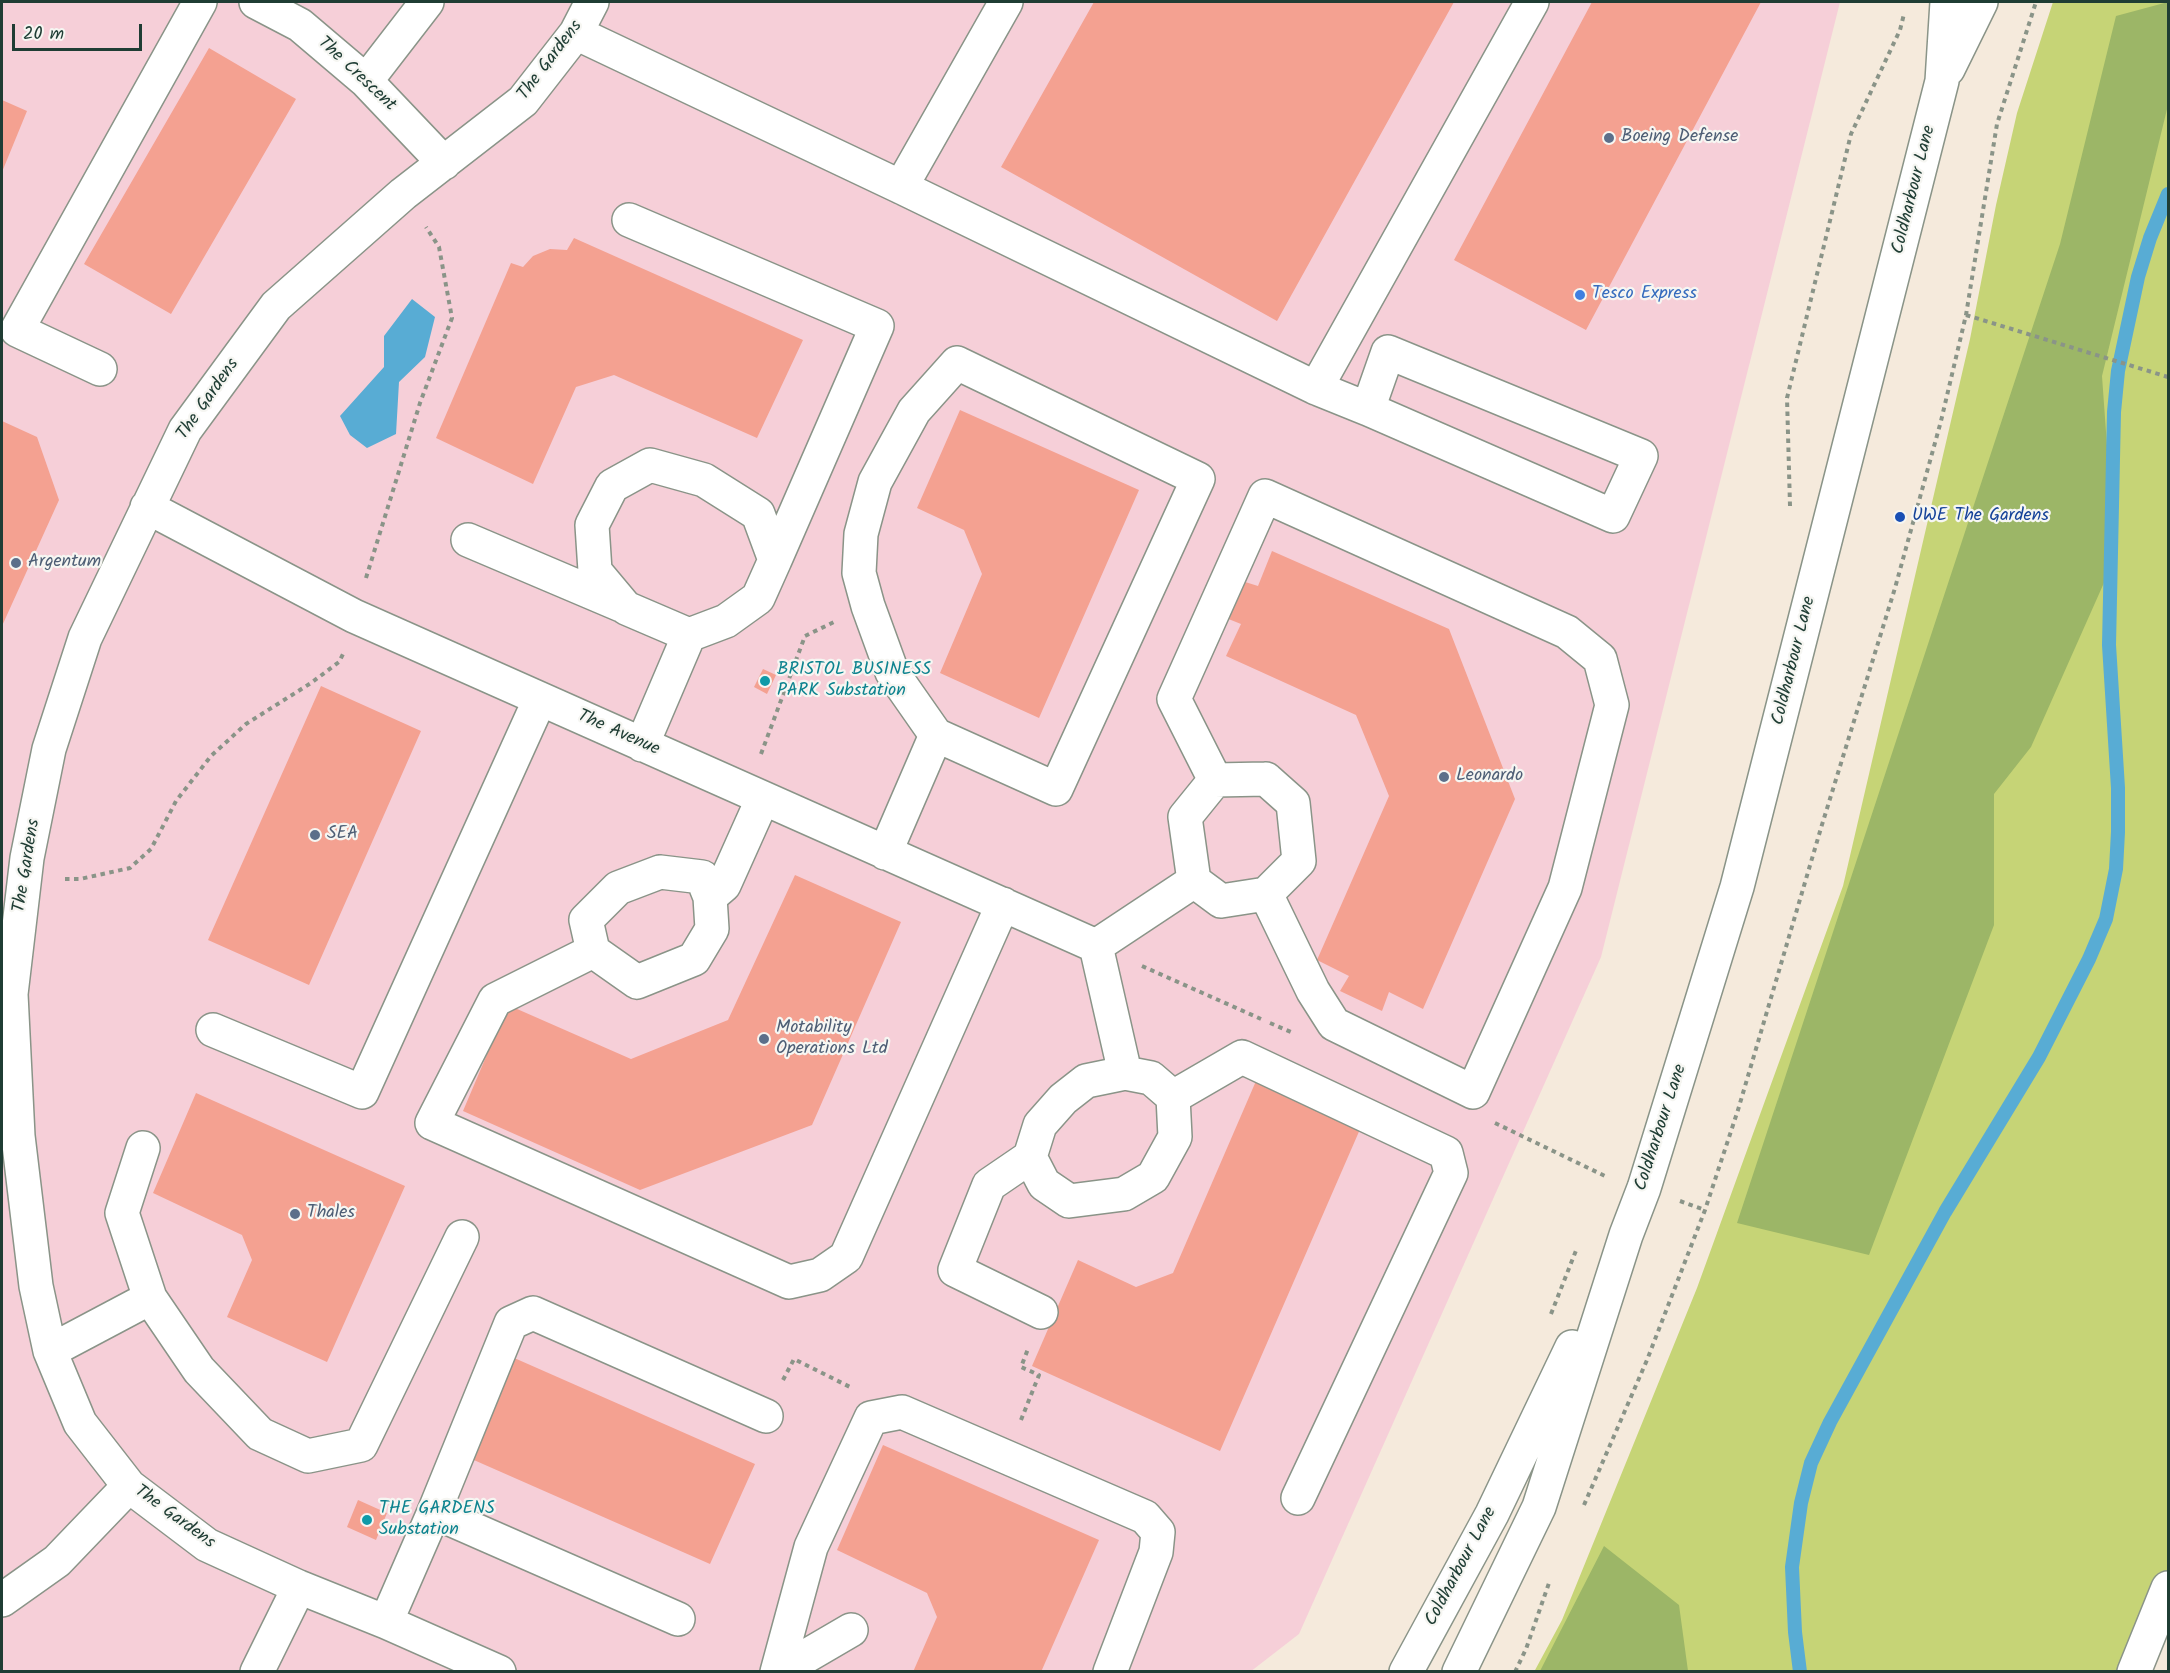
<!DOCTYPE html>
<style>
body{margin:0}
#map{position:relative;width:2170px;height:1673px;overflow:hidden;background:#f5eadc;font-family:Kalam,sans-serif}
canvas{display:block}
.frame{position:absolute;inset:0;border:3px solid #1f3d34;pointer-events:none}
.scale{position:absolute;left:12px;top:24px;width:130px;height:27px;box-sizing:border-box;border:3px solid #1f3d34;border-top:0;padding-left:8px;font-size:18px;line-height:21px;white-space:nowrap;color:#1f3d34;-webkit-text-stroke:4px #f6f6f2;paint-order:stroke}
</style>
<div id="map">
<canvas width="2170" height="1673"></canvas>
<div class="frame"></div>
<div class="scale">20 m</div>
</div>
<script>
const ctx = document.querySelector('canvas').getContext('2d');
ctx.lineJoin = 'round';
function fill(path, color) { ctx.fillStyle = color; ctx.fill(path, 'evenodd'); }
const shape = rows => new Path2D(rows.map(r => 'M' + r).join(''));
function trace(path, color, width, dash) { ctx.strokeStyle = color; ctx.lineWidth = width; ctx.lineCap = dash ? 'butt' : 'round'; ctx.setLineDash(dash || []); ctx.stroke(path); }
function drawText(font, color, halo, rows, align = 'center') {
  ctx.font = font + ' Kalam,sans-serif'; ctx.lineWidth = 4.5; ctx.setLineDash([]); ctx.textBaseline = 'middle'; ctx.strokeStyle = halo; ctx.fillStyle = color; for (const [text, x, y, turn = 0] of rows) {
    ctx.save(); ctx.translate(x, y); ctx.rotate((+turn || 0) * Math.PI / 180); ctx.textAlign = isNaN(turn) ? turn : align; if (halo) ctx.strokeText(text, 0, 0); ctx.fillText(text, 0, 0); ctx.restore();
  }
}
fill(shape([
 [2,2,1840,2,1601,957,1299,1634,1250,1672,2,1672]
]), '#f6cfd8');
fill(shape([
 [2053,2,2168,2,2168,1588,2134,1671,1534,1672,1562,1620,1697,1288,1843,886,1970,339,1996,205,2017,113]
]), '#c6d476');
fill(shape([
 [2168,2,2168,105,2102,376,2115,558,2031,747,1994,794,1994,925,1869,1255,1737,1223,2060,244,2116,16],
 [1604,1546,1679,1605,1688,1671,1540,1671]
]), '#9cb667');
fill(shape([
 [412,299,435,317,425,357,399,382,396,434,367,448,350,435,340,416,384,367,384,336]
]), '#58acd4');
trace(shape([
 [1800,1672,1795,1632,1792,1567,1801,1503,1811,1463,1830,1422,1945,1212,2039,1057,2089,959,2106,919,2116,869,2118,832,2118,788,2109,645,2114,412,2118,371,2138,277,2150,238,2168,194]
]), '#58acd4', 14);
fill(shape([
 [1094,2,1454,2,1277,321,1001,167],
 [1592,2,1761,2,1586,330,1454,260],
 [209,48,296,99,171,314,84,264],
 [2,100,27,111,2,172],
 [574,238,803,340,757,438,614,375,576,387,533,484,436,438,511,263,523,267,533,256,550,249,567,250],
 [960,410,1139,490,1039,718,940,673,982,574,964,530,917,508],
 [2,421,37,437,59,500,2,626],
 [1272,551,1449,629,1515,799,1423,1009,1389,992,1382,1011,1340,991,1349,976,1317,960,1389,796,1356,715,1226,656,1241,624,1226,618,1242,581,1258,586],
 [763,669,776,675,767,694,754,687],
 [321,686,421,731,309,985,208,940],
 [795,875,901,922,812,1125,640,1190,463,1111,508,1005,631,1059,728,1020],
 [1256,1081,1361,1127,1220,1451,1032,1366,1078,1260,1136,1287,1173,1273],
 [196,1093,405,1186,327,1362,227,1317,252,1260,242,1235,153,1193],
 [512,1357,755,1464,710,1564,467,1457],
 [883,1445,1099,1540,1041,1672,913,1672,937,1617,927,1593,837,1550],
 [358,1500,387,1513,376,1540,347,1527]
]), '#f4a191');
const minor = shape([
 [256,2,300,25,366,81,444,163],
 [576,33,901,187,1316,388,1368,409,1388,352,1641,456,1613,516,1368,409],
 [1948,69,1981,2],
 [366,81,427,2],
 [901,187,1006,2],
 [629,220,877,326,775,560],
 [957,363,1198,479,1056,789,936,735,892,672,868,606,859,573,861,534,875,482,914,411,957,363],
 [100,369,17,330,200,2],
 [1316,388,1532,2],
 [147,507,354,616,1096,946],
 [468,540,621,605],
 [642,745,689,635,726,621,758,598,775,560,758,514,704,480,650,465,612,486,592,525,595,571,626,608,689,635],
 [1266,779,1293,803,1299,861,1266,894,1221,901,1194,881,1185,817,1215,780,1266,779],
 [1215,780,1174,699,1265,496,1567,632,1600,659,1612,705,1565,888,1473,1092,1334,1024,1313,991,1266,894],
 [885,853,936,735],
 [660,872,702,877,710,897,712,929,694,959,637,982,593,951,586,920,618,888,660,872],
 [710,897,724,885,763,798],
 [1096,946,1125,1073],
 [1096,946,1194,881],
 [593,951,495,1000,432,1123,789,1282,820,1275,846,1257,1003,904],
 [213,1030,362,1092,540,699],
 [1125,1073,1151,1078,1173,1097,1175,1137,1153,1177,1124,1194,1069,1201,1044,1184,1030,1157,1040,1125,1063,1099,1086,1081,1125,1073],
 [1173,1097,1242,1057,1446,1153,1451,1173,1298,1498],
 [143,1148,122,1213,150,1298,199,1370,260,1434,308,1456,361,1445,462,1237],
 [1030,1157,989,1185,955,1270,1041,1312],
 [50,1351,150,1298],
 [434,1512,678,1619],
 [2,1600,57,1561,129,1486],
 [386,1622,434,1512,511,1323,533,1313,766,1416],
 [257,1672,299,1587],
 [499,1672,386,1622,299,1587,207,1545,129,1486,80,1423,50,1351,36,1286,18,1136,11,994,27,858,49,749,85,638,185,430,276,306,403,194,523,101,576,33,592,2],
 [777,1672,811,1547,871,1418,902,1412,1145,1517,1158,1532,1156,1552,1110,1672],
 [779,1672,851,1630],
 [1406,1672,1492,1514,1572,1347],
 [1459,1672,1539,1507,1626,1235,1644,1188,1737,887,1942,81,1947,2],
 [2134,1672,2168,1588]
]);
trace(minor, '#8a9488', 36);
trace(shape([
 [1966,315,2168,377],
 [1790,506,1787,398,1851,134,1900,30,1904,14],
 [366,578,420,403,452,318,439,247,426,227],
 [761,754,805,636,834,622],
 [65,879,80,879,130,868,151,849,176,801,211,756,246,724,311,683,339,662,343,654],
 [1142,966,1261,1019],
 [1270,1023,1291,1032],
 [1495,1123,1607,1177],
 [1680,1201,1705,1210],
 [1551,1314,1577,1248],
 [783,1380,794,1359,850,1387],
 [1021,1420,1039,1375,1021,1367,1028,1349],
 [1584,1505,1647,1360,1705,1210,1738,1110,1821,828,1895,588,1941,421,1966,315,1997,124,2036,2],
 [1515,1672,1526,1649,1549,1583]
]), '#8a9488', 4, [4.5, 4.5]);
trace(minor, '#fff', 33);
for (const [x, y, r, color] of [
 [1609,138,6,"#5c6f8a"],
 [1580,295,6,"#3f7fe0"],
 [1900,517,6,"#1a4fb4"],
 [16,563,6,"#5c6f8a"],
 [765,681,6,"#0f9aa8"],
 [1444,777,6,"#5c6f8a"],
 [315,835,6,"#5c6f8a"],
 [764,1039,6,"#5c6f8a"],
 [295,1214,6,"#5c6f8a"],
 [367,1520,6,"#0f9aa8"]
]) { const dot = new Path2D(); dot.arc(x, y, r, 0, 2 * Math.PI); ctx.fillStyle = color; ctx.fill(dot); trace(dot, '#f6f6f2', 2); }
drawText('18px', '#1f3d34', '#f6f6f2', [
 ["The Gardens",551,61,-53],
 ["The Crescent",356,75,43],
 ["Coldharbour Lane",1915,190,-76],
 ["The Gardens",209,400,-55],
 ["Coldharbour Lane",1795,661,-76],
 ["The Avenue",618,734,24],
 ["The Gardens",28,866,-81],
 ["Coldharbour Lane",1662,1128,-72],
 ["The Gardens",174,1518,36],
 ["Coldharbour Lane",1462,1567,-62]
]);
drawText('18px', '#4e5e75', '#f6f6f2', [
 ["Boeing Defense",1621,138],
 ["Argentum",28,563],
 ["Leonardo",1456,777],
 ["SEA",327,835],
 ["Motability",776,1029],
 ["Operations Ltd",776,1050],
 ["Thales",307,1214]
], 'left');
drawText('18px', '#366cbe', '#f6f6f2', [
 ["Tesco Express",1592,295]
], 'left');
drawText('18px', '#164399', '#f6f6f2', [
 ["UWE The Gardens",1912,517]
], 'left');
drawText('18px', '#0d838f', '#f6f6f2', [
 ["BRISTOL BUSINESS",777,671],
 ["PARK Substation",777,692],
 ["THE GARDENS",379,1510],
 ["Substation",379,1531]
], 'left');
</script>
